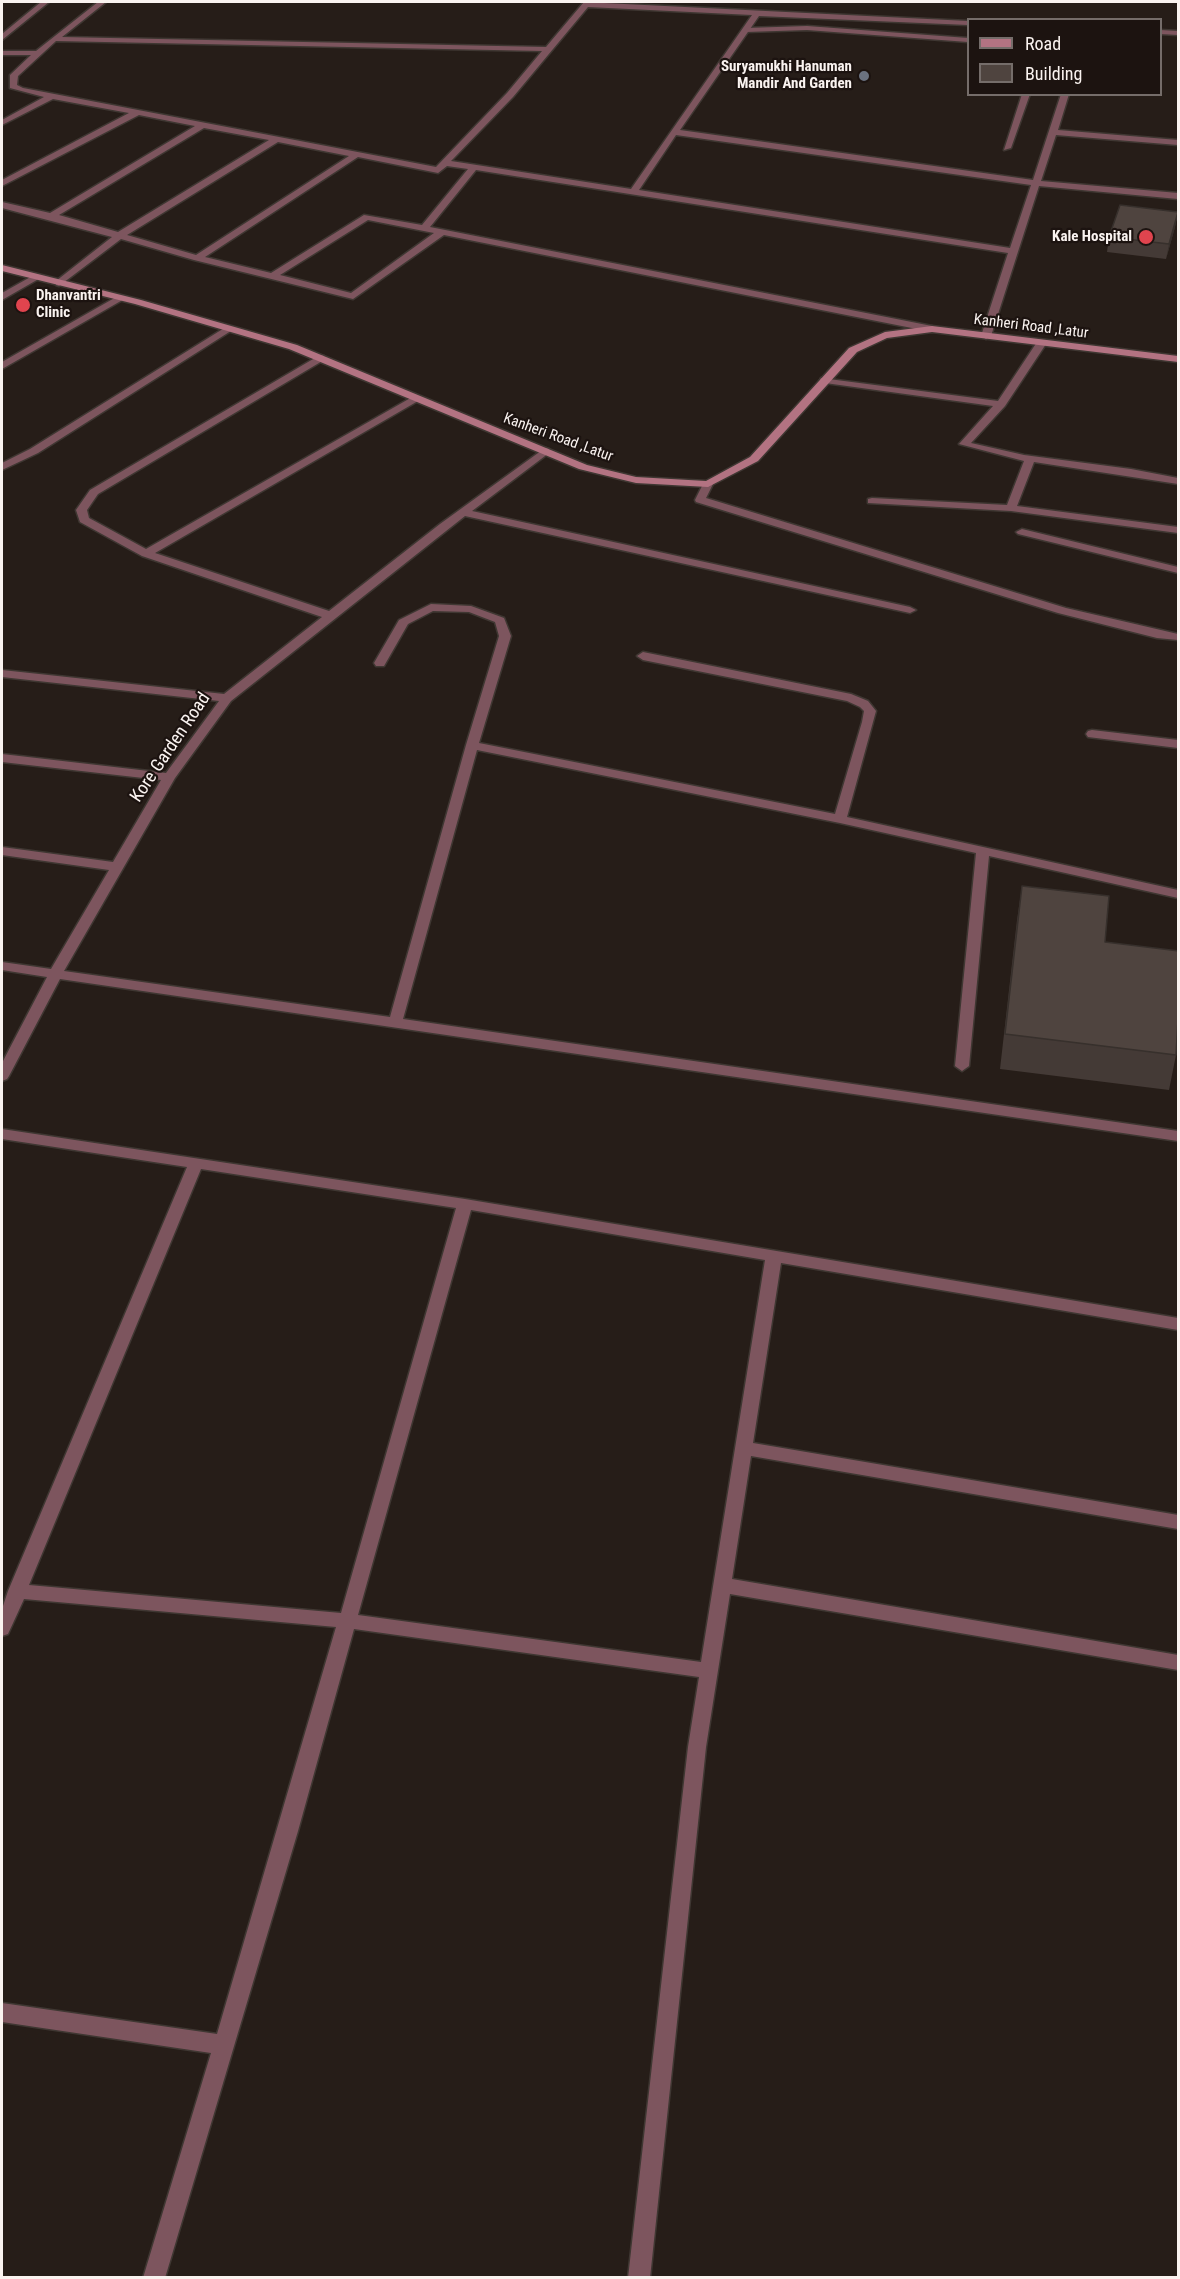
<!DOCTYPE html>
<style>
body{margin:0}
#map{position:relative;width:1180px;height:2279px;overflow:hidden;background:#261d18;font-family:"Roboto Condensed",sans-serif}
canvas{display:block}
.frame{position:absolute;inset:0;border:3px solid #faf3f0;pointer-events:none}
.legend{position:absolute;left:967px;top:18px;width:195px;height:78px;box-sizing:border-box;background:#1c1310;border:2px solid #756d6a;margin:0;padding:8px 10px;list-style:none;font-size:18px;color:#faf3f0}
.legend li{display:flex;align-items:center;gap:12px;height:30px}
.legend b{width:30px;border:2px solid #756d6a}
</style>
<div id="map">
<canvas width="1180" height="2279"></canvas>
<div class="frame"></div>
<ul class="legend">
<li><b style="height:8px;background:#b37382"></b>Road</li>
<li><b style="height:16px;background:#4f443f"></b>Building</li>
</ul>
</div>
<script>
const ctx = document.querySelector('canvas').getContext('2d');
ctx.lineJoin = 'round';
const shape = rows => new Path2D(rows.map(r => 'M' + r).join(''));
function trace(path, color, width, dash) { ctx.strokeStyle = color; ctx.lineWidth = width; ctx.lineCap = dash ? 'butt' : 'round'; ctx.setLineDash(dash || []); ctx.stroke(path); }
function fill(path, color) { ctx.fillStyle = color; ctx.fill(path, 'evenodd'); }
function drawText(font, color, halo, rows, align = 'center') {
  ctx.font = font + ' "Roboto Condensed",sans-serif'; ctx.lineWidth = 4.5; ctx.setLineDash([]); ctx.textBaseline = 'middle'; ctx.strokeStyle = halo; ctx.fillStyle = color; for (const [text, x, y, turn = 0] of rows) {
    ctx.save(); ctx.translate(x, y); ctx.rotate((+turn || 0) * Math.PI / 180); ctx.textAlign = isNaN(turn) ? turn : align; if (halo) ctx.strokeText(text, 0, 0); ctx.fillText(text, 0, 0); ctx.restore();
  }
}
const lane = shape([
 [807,26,968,38,968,42,807,30,746,32,742,30,746,28,807,26],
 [1022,94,1030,94,1011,148,1004,150,1022,94]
]);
const street = shape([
 [41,2,49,2,2,40,2,34,41,2],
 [98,2,106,2,62,37,546,47,584,2,968,21,968,25,759,16,680,130,1033,180,1061,94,1069,94,1058,130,1178,140,1178,145,1056,135,1041,181,1178,193,1178,199,1039,186,991,336,986,339,981,336,1008,253,476,170,430,227,932,326,937,329,932,332,444,235,353,299,194,260,121,239,59,286,56,285,56,281,112,237,2,208,2,202,50,213,195,126,139,115,2,186,2,180,129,113,53,99,2,125,2,120,44,97,10,88,10,75,31,55,2,55,2,51,36,51,98,2],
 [588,7,752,15,631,189,451,161,513,97,588,7],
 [56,41,542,51,507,93,436,167,23,88,17,85,18,76,56,41],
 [204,128,269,140,118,232,59,215,204,128],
 [676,135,1031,185,1010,248,639,190,676,135],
 [278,142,349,156,196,255,127,235,278,142],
 [358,157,438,173,447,166,468,169,422,225,364,215,271,273,205,257,358,157],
 [368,220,434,233,351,293,280,275,368,220],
 [1160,30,1178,31,1178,35,1160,34,1160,30],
 [34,275,42,277,2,300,2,293,34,275],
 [118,296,126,298,2,369,2,362,118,296],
 [226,327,234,329,38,453,2,470,2,463,30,449,226,327],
 [1037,342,1046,344,1005,406,971,443,1024,455,1131,469,1178,478,1178,484,1034,462,1017,506,1178,527,1178,533,1011,511,868,503,868,499,872,498,1007,505,1024,461,959,444,993,406,825,383,820,380,821,378,998,401,1037,342],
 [320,355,324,356,324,360,98,494,87,510,89,518,146,549,414,396,418,397,418,401,155,553,329,611,440,524,545,448,549,449,549,453,472,511,910,607,916,610,910,613,465,516,231,701,175,778,64,971,390,1017,466,745,499,636,495,622,469,612,433,611,408,624,384,666,376,666,374,663,399,620,431,604,471,606,504,618,511,636,479,743,835,814,862,722,864,711,860,707,847,701,643,660,637,656,643,652,851,694,868,701,876,711,847,817,1178,890,1178,898,989,856,969,1066,962,1071,955,1066,976,853,840,823,477,750,403,1019,1178,1131,1178,1141,60,979,9,1076,7,1079,2,1081,2,1063,47,977,2,970,2,962,51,969,109,870,2,855,2,847,113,862,161,780,2,762,2,754,166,773,219,701,2,677,2,670,224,694,322,617,142,556,80,522,76,510,90,490,320,355],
 [708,481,713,484,706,498,1066,608,1178,634,1178,640,1157,638,1058,613,696,502,695,500,703,484,708,481],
 [1022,529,1178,567,1178,573,1018,534,1016,532,1022,529],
 [1092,730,1178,740,1178,748,1088,737,1086,734,1088,731,1092,730],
 [2,1129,465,1199,1178,1318,1178,1330,781,1263,753,1443,1178,1515,1178,1529,751,1456,732,1579,1178,1655,1178,1670,730,1594,706,1747,650,2278,628,2278,688,1747,699,1677,354,1629,298,1831,165,2278,143,2278,211,2053,2,2022,2,2003,217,2034,336,1627,24,1599,8,1634,2,1636,2,1609,8,1591,187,1167,2,1139,2,1129],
 [201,1169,456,1208,341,1613,29,1585,201,1169],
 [471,1210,765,1260,701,1662,358,1615,471,1210]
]);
const secondary = shape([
 [2,265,141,300,297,345,587,465,636,477,706,481,750,457,849,348,885,332,932,326,1178,356,1178,362,932,332,887,338,857,352,758,461,708,487,636,483,579,469,289,349,135,304,2,271,2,265]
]);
trace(lane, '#3f3732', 3);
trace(street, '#3f3732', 3);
trace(secondary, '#3f3732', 3);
fill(lane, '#7d555e');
fill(street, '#7d555e');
fill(secondary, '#b37382');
fill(shape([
 [1178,212,1175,227,1166,259,1107,252,1109,237],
 [1022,886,1105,942,1179,951,1179,1037,1177,1036,1176,1055,1169,1090,1000,1069,1017,920]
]), '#443a36');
fill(shape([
 [1178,212,1175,227,1166,259,1169,244]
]), '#37302c');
const building = shape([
 [1120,205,1178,212,1169,244,1109,237,1120,205],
 [1022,886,1109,896,1105,942,1179,951,1179,1002,1176,1055,1005,1034,1022,886]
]);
fill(building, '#4f443f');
trace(building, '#37302c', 1.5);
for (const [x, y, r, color] of [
 [864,76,6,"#6b7280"],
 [1146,237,8,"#e0444e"],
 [23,305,8,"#e0444e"]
]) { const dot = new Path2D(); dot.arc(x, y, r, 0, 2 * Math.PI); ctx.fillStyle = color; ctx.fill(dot); trace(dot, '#1c1310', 2); }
drawText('bold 15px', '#faf3f0', '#1c1310', [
 ["Suryamukhi Hanuman",852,67],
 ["Mandir And Garden",852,84],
 ["Kale Hospital",1132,237],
 ["Dhanvantri",36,296,"left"],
 ["Clinic",36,313,"left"]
], 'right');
drawText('15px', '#faf3f0', '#1c1310', [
 ["Kanheri Road ,Latur",1031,327,7],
 ["Kanheri Road ,Latur",558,438,20]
]);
drawText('18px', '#faf3f0', '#1c1310', [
 ["Kore Garden Road",171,748,-56]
]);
</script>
